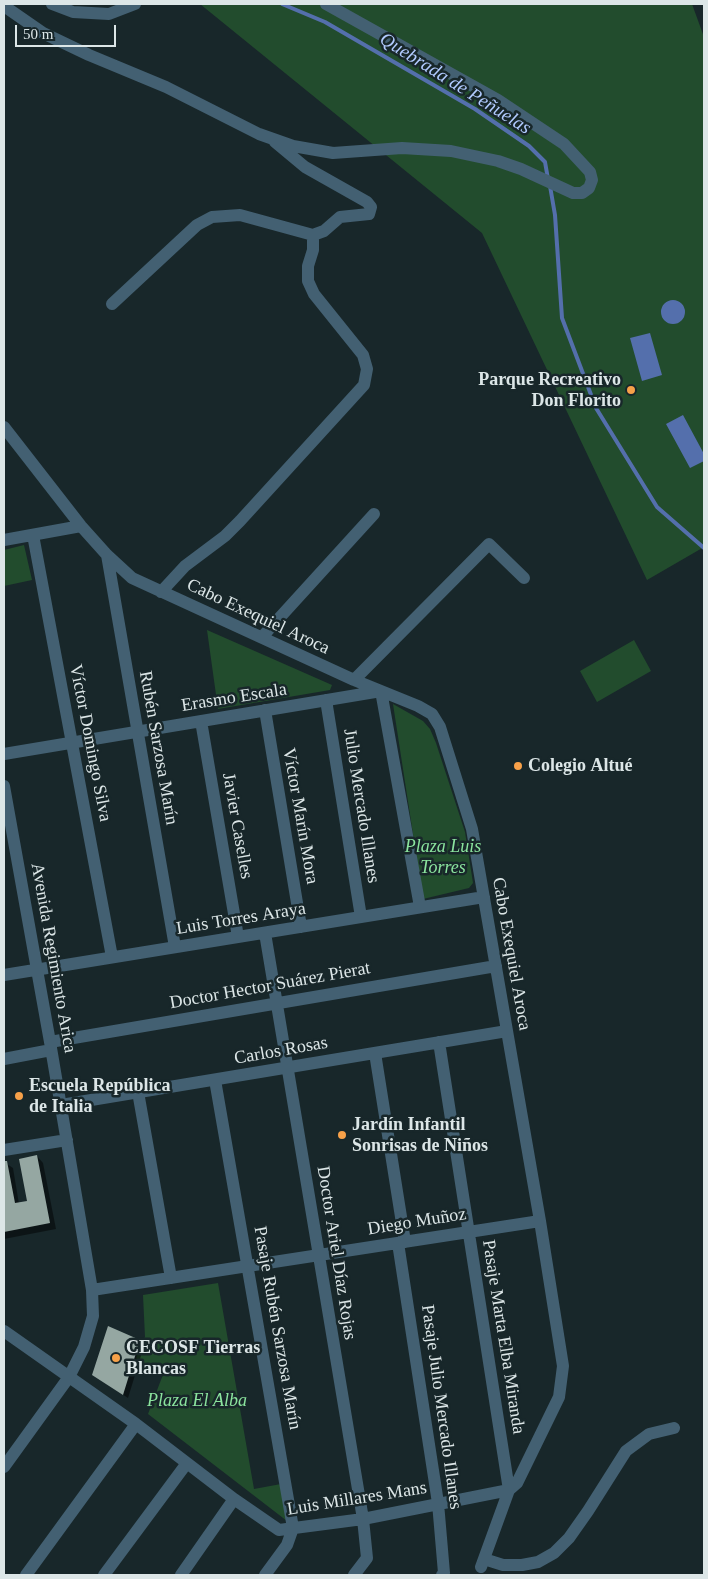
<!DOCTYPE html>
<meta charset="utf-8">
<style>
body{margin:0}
#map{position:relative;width:708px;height:1579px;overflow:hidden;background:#18272a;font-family:Georgia,serif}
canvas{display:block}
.frame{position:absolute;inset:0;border:5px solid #dce6e7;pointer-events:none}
.scale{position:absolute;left:15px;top:25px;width:101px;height:22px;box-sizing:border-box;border:2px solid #dce6e7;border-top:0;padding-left:6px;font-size:15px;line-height:18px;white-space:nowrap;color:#dce6e7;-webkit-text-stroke:4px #18272a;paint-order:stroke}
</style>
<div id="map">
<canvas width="708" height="1579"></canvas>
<div class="frame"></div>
<div class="scale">50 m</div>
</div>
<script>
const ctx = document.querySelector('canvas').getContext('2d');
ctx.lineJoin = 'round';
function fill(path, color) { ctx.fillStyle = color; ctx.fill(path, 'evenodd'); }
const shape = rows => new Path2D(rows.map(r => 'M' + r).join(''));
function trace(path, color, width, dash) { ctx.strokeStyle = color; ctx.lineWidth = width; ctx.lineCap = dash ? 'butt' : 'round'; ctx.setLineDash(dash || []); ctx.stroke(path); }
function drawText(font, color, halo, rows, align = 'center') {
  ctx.font = font + ' Georgia,serif'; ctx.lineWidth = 5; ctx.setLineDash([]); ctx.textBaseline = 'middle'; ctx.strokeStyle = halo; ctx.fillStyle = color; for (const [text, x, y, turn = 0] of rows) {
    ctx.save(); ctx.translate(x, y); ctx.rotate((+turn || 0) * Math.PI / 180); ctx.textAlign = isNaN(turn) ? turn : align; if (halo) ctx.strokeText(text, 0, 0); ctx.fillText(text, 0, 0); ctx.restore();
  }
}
fill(shape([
 [200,4,692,4,704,37,704,547,647,580,482,233],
 [24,545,32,580,4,586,4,550],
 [207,630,332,685,330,690,218,709],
 [634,640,651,671,597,702,580,671],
 [393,704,423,721,430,729,436,743,465,832,473,883,469,888,423,899],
 [218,1283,254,1489,281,1484,287,1521,148,1414,164,1372,136,1361,138,1346,145,1337,143,1295]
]), '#224c2d');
fill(shape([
 '661 312a12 12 0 1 1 24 0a12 12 0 1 1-24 0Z',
 [650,333,662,375,642,381,630,338],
 [683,415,704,454,704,461,690,468,666,424]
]), '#546fac');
fill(shape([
 [37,1156,43,1163,56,1229,4,1239,4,1162,13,1168,19,1204,29,1202],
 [140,1341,144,1346,128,1398,93,1375]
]), '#0007');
trace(shape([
 [282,4,325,22,475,109,529,146,545,162,548,179],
 [550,186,555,215,562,318,596,408,657,507,704,548]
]), '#546fac', 4);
fill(shape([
 [37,1155,50,1223,4,1232,4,1161,7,1161,15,1203,27,1201,19,1159],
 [108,1326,140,1340,123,1395,92,1375]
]), '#95a7a2');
trace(shape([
 [52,4,73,12,109,14,135,4],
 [4,6,43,33,89,55,166,87,259,134,293,146,333,153,402,148,451,151,498,161,521,169,573,193,582,193,589,188,592,180,590,172,564,144,498,100,326,4],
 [112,304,197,225,212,217,240,215,313,235,324,231,340,217,369,214,371,207,367,202,305,167,275,142],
 [4,427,81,526,107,555,132,578,354,680,418,706,432,714,440,727,472,829,540,1221,563,1366,559,1397,517,1483,509,1490,481,1567],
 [33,535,112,957],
 [4,540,81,526],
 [107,555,175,947],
 [161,592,185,566,225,536,240,521,364,385,367,369,363,355,314,294,308,281,308,266,313,250,313,235],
 [262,637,374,514],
 [354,680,489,544,524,578],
 [326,700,361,917],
 [265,710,301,927],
 [201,721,238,937],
 [4,754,381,691,420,907],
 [4,786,50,1042,92,1290,93,1316,84,1347,69,1377,4,1467],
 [265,933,363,1519,367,1558,354,1575],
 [4,975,484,897],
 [50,1042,496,966],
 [439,1042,509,1490],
 [375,1053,405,1242],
 [4,1059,51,1050],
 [215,1080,293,1528,287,1545,265,1575],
 [138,1092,171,1278],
 [61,1105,507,1031],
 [4,1150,67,1140],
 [398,1243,438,1503,444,1573,442,1575],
 [92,1290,540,1221],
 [4,1331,136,1424,234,1499,279,1530,363,1519,509,1490],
 [484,1559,503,1565,522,1565,538,1562,554,1553,569,1538,588,1511,626,1451,649,1434,674,1428],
 [26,1575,136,1424],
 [104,1575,187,1463],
 [181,1575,234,1499]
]), '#436072', 12);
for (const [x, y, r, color] of [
 [631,390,5,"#f7a149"],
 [518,766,5,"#f7a149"],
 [19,1096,5,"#f7a149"],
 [342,1135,5,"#f7a149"],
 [116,1358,5,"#f7a149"]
]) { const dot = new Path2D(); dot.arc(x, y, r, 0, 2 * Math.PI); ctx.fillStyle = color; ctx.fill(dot); trace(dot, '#18272a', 2); }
drawText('bold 18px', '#dce6e7', '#18272a', [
 ["Parque Recreativo",621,380,"right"],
 ["Don Florito",621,401,"right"],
 ["Colegio Altué",528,766],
 ["Escuela República",29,1086],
 ["de Italia",29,1107],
 ["Jardín Infantil",352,1125],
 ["Sonrisas de Niños",352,1146],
 ["CECOSF Tierras",126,1348],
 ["Blancas",126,1369]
], 'left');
drawText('18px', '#dce6e7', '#18272a', [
 ["Cabo Exequiel Aroca",258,617,25],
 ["Erasmo Escala",234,698,-9],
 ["Víctor Domingo Silva",90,743,79],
 ["Rubén Sarzosa Marín",158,748,80],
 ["Julio Mercado Illanes",361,806,81],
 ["Víctor Marín Mora",300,816,80],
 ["Javier Caselles",237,826,80],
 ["Luis Torres Araya",241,919,-9],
 ["Cabo Exequiel Aroca",511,954,80],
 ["Avenida Regimiento Arica",53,958,80],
 ["Doctor Hector Suárez Pierat",270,986,-10],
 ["Carlos Rosas",281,1051,-10],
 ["Diego Muñoz",417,1222,-9],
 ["Doctor Ariel Díaz Rojas",336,1253,81],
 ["Pasaje Rubén Sarzosa Marín",277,1328,80],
 ["Pasaje Marta Elba Miranda",503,1337,81],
 ["Pasaje Julio Mercado Illanes",441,1407,82],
 ["Luis Millares Mans",357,1499,-9]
]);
drawText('italic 18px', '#8be49e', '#18272a', [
 ["Plaza Luis",443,847],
 ["Torres",443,868],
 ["Plaza El Alba",197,1401]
]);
drawText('italic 19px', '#b1cafe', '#18272a', [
 ["Quebrada de Peñuelas",455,84,32]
]);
</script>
